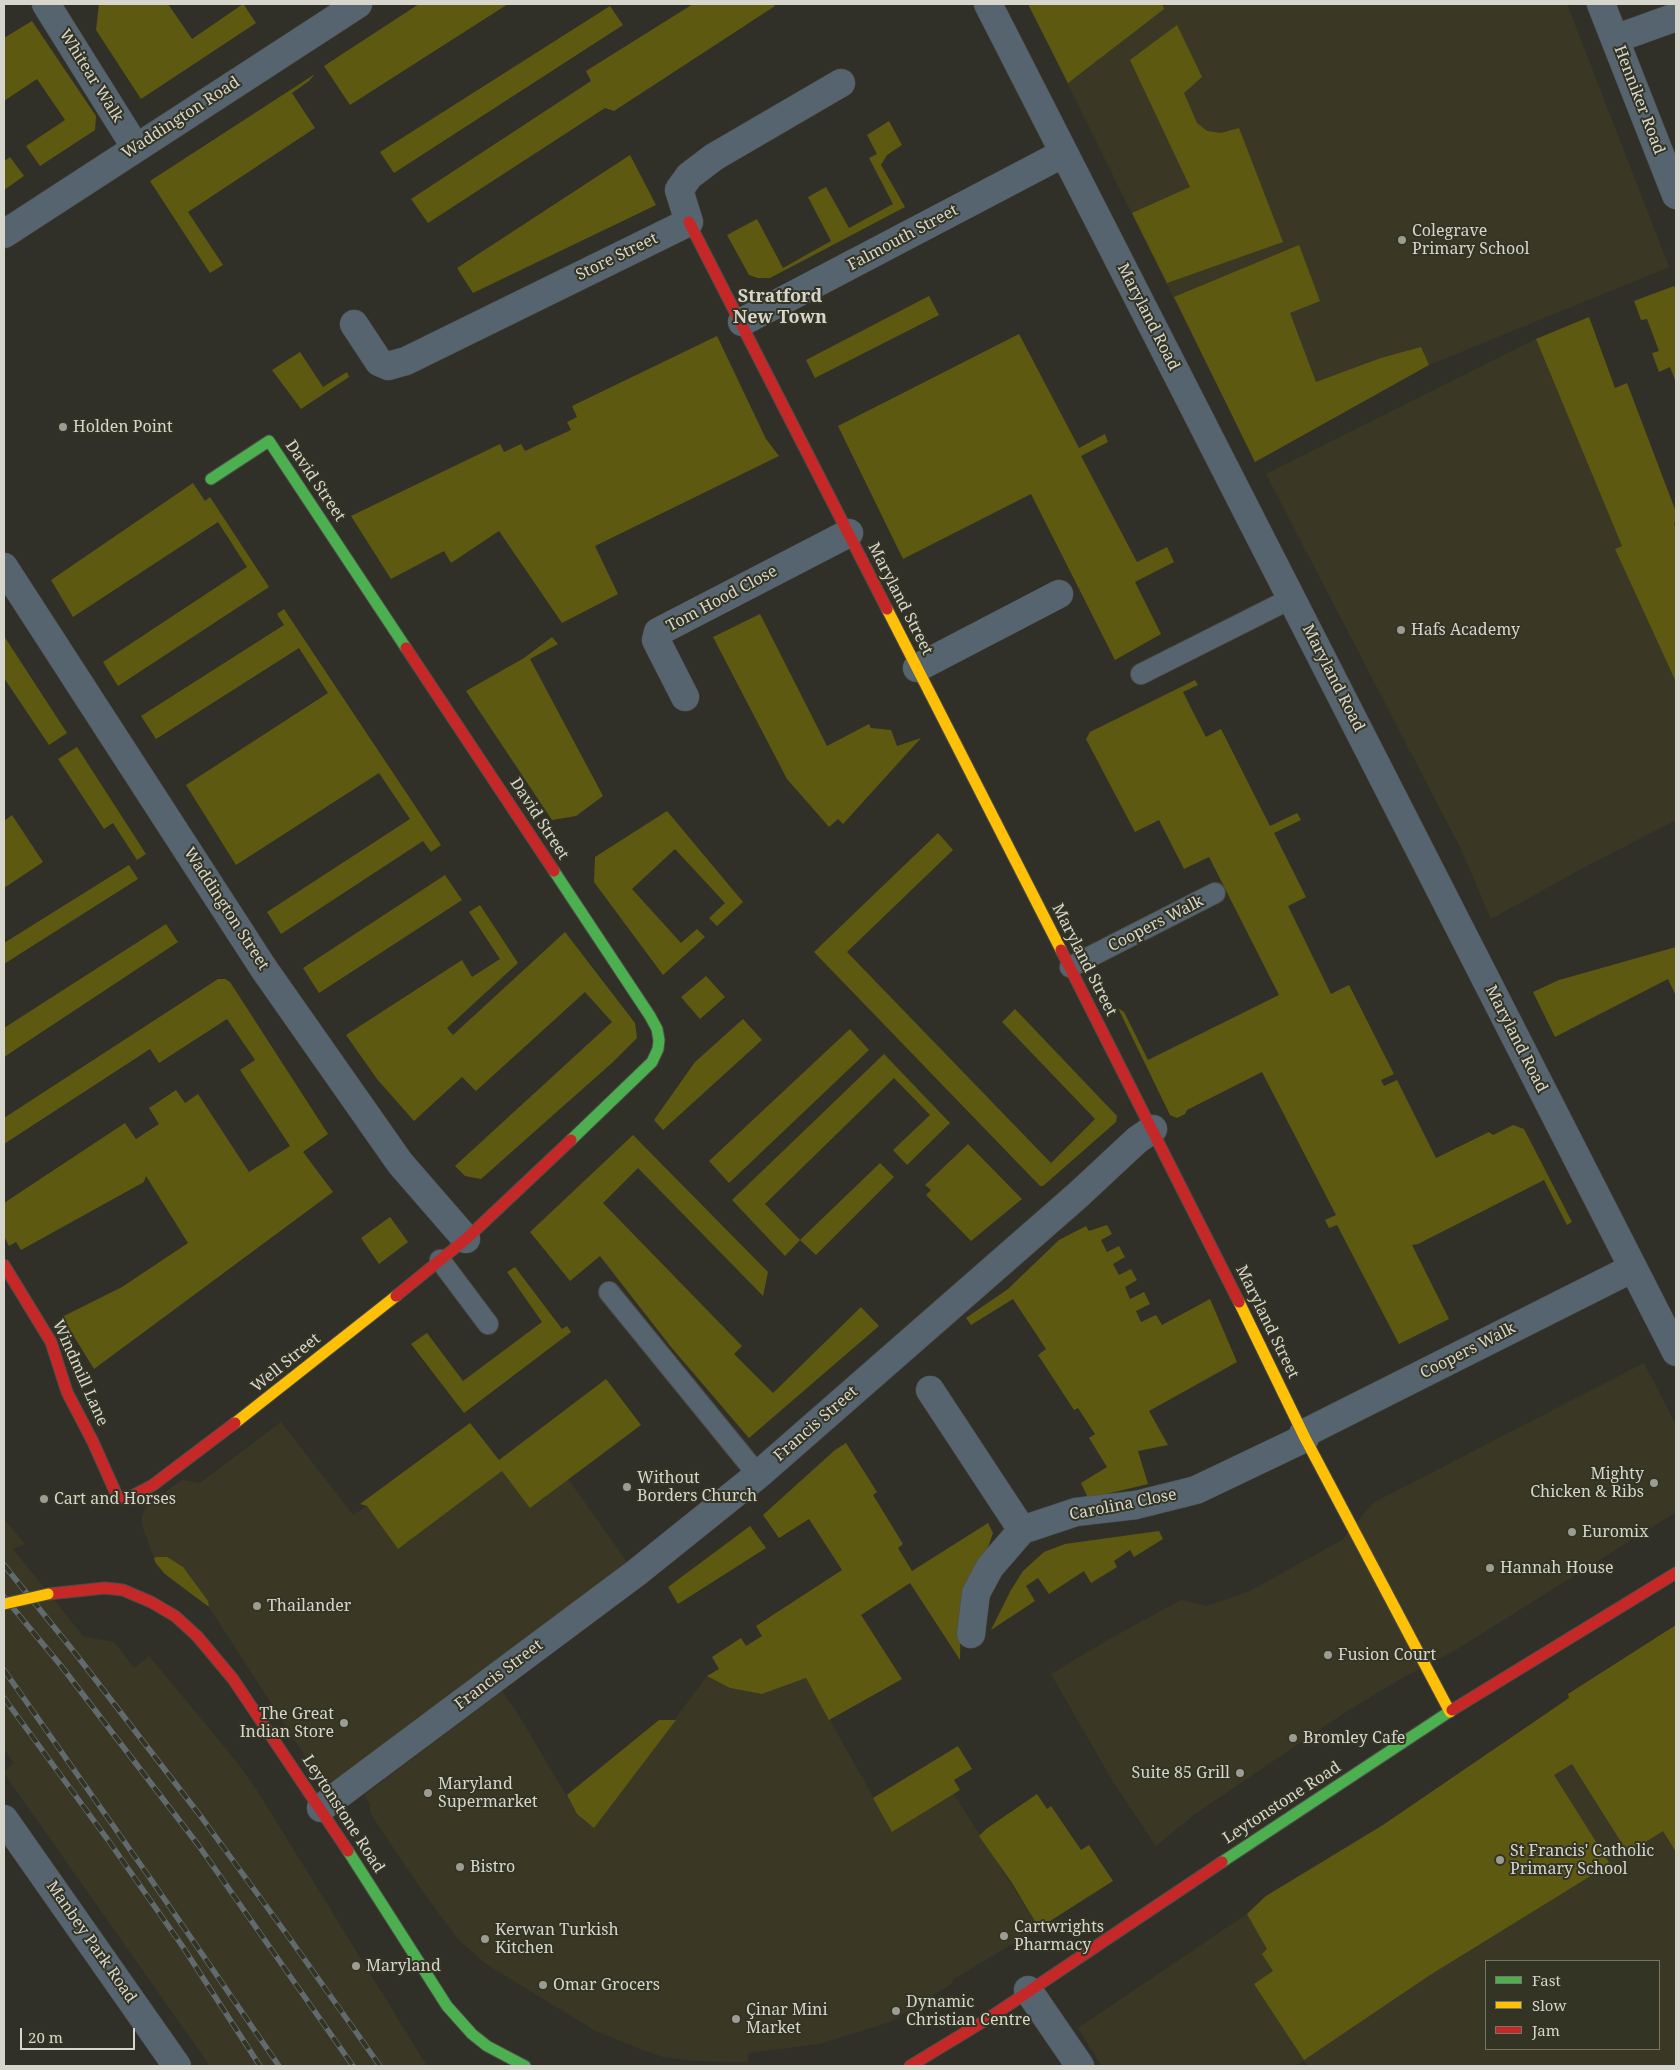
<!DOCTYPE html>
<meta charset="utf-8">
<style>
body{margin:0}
#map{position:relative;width:1680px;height:2070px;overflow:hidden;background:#303028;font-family:"Noto Serif",serif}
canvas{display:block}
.frame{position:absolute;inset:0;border:5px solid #d6d6cd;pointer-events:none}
.legend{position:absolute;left:1485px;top:1960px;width:175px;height:90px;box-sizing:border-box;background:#343425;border:1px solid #757568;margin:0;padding:6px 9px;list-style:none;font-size:15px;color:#d6d6cd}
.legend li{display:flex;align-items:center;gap:10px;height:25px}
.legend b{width:25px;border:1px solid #757568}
.scale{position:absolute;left:20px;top:2028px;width:115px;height:22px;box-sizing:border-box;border:2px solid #d6d6cd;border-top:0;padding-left:6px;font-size:15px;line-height:18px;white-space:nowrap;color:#d6d6cd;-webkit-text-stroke:4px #343425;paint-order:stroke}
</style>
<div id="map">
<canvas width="1680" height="2070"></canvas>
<div class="frame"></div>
<ul class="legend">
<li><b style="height:6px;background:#4caf50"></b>Fast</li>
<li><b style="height:6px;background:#ffc107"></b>Slow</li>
<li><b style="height:6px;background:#c62828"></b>Jam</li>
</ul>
<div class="scale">20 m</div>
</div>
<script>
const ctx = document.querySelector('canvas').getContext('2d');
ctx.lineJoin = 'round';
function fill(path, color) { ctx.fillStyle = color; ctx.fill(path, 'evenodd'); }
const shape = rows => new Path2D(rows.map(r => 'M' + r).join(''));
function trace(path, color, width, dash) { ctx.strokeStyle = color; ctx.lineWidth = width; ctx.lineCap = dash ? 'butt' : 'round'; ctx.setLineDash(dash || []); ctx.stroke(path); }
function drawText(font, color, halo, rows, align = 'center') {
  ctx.font = font + ' "Noto Serif",serif'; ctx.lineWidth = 4; ctx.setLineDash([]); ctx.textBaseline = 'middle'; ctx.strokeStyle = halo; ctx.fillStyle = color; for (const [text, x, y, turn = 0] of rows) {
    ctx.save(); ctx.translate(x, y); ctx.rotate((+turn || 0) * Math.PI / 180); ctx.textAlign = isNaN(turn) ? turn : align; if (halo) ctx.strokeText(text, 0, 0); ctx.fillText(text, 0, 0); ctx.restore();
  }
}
fill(shape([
 [1028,4,1567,4,1669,267,1429,365,1255,462],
 [1536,339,1622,546,1615,549,1676,682,1676,820,1583,868,1491,919,1461,849,1266,474],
 [1644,1363,1676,1425,1676,1512,1454,1651,1402,1678,1347,1711,1195,1814,1156,1846,1112,1780,1051,1674,1106,1641,1181,1600,1207,1606,1250,1591,1342,1540,1373,1503],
 [281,1422,353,1515,367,1506,398,1549,503,1470,568,1479,627,1562,355,1767,333,1781,323,1781,316,1773,209,1607,165,1574,157,1566,142,1525,142,1516,146,1508,165,1492,182,1480,200,1483],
 [4,1519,25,1544,13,1549,84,1637,114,1642,134,1668,149,1656,236,1761,258,1792,427,2066,210,2066,4,1773,4,1771,14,1763,4,1749],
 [1676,1625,1676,2066,1307,2066,1304,2061,1295,2066,1102,2066,1078,2028,1247,1914,1266,1896,1383,1825,1569,1698,1568,1694],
 [1486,1961,1659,1961,1659,2049,1486,2049],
 [707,1676,730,1688,762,1694,806,1678,893,1832,953,1793,1039,1928,952,1980,953,1983,890,2022,819,2044,748,2053,748,2062,695,2061,663,2057,640,2049,594,2030,486,1964,458,1939,426,1896,370,1813,370,1804,364,1795,502,1691,521,1719,577,1814,594,1828]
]), '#3a3825');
fill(shape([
 [99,4,168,4,192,39,243,4,245,4,244,5,256,23,141,99,96,30],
 [419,4,508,4,350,105,324,66],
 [693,4,773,4,775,6,614,111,605,108,428,223,411,199,591,81,586,71],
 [1028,4,1162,4,1164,9,1068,83],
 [610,6,623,25,394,173,380,152],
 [32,21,96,116,95,130,40,166,26,146,65,120,37,79,4,101,4,38],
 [1177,25,1202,77,1184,93,1197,123,1207,131,1221,133,1239,128,1283,242,1167,283,1132,213,1190,187,1130,60],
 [315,74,309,81,292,93,315,128,188,212,223,265,210,273,150,181],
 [889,121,902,145,887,155,881,165,905,207,770,278,758,278,749,275,727,235,757,219,783,268,831,241,808,197,826,187,849,228,893,204,869,158,877,154,867,135],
 [630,155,656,205,473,293,457,268],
 [10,157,24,176,4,190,4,161],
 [1299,245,1320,301,1290,313,1316,382,1381,358,1421,347,1429,365,1255,462,1174,297],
 [1674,286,1676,291,1676,383,1670,367,1659,372,1652,353,1659,351,1647,319,1641,320,1634,301],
 [929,296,939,315,815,378,806,360],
 [1589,317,1615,388,1627,383,1676,512,1676,521,1674,523,1676,530,1676,682,1615,549,1622,546,1536,339],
 [1019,334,1079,448,1105,434,1108,442,1081,456,1137,562,1167,547,1174,562,1135,582,1161,634,1115,660,1031,494,903,559,838,426],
 [717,336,766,439,779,456,595,546,618,594,562,623,499,531,451,563,444,551,391,579,351,516,500,444,504,452,521,444,525,451,571,430,567,422,577,417,572,406],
 [300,352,323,387,347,372,349,377,301,409,272,370],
 [193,483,205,501,210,497,269,587,118,686,103,662,247,567,218,522,73,617,51,580],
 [284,609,441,845,431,852,423,841,281,934,267,912,410,819,379,773,236,865,186,785,328,693,299,648,156,739,141,716,284,625,277,614],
 [760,614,827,746,869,724,871,728,891,730,897,746,921,738,843,824,838,819,829,827,787,779,713,637],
 [4,636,67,733,49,745,4,678],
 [552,637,558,644,530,659,603,796,576,816,552,820,466,691,524,658],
 [1195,680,1198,685,1183,692,1194,714,1206,737,1221,729,1270,826,1297,813,1301,820,1274,833,1306,897,1288,906,1331,994,1349,985,1394,1074,1381,1080,1384,1086,1397,1080,1436,1158,1489,1132,1493,1135,1513,1125,1524,1129,1572,1222,1567,1225,1544,1180,1418,1244,1412,1245,1449,1319,1399,1344,1337,1225,1329,1228,1325,1220,1336,1215,1262,1072,1187,1110,1185,1114,1177,1118,1170,1115,1118,1008,1124,1012,1148,1060,1279,995,1209,857,1184,869,1159,820,1135,832,1086,739,1090,732],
 [77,747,146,854,137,860,113,823,104,829,58,759],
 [667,811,743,902,717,926,709,918,725,903,675,849,632,889,681,943,697,929,705,937,663,975,594,882,595,857],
 [12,815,43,862,4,888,4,821],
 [938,833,953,850,847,952,1051,1163,1095,1119,1002,1022,1015,1009,1117,1116,1116,1122,1043,1186,1040,1186,814,952],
 [129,865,138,879,4,964,4,943],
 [445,875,462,900,319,993,303,968],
 [480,905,518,963,447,1028,453,1035,565,932,635,1023,637,1038,613,1062,481,1179,465,1176,455,1166,612,1022,585,992,476,1091,462,1077,414,1121,377,1079,346,1035,462,960,472,977,500,959,469,912],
 [166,924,178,942,4,1057,4,1028],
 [1676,947,1676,996,1668,979,1555,1037,1533,992,1559,980],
 [706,976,725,997,700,1019,681,997],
 [218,979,225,979,230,982,328,1134,303,1152,333,1192,94,1369,62,1317,122,1287,188,1243,146,1176,144,1182,21,1250,16,1242,9,1246,4,1236,4,1203,125,1123,136,1139,159,1124,149,1108,176,1090,185,1103,198,1094,249,1172,290,1146,240,1070,255,1060,227,1019,159,1063,150,1049,4,1144,4,1118],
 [743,1019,762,1040,663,1130,654,1120,695,1062],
 [850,1029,869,1050,729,1183,709,1161],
 [884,1054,950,1123,907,1165,893,1150,930,1115,894,1078,765,1204,800,1240,880,1163,894,1177,816,1255,800,1240,785,1256,732,1200],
 [633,1135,768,1272,763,1296,638,1168,603,1203,742,1346,734,1354,773,1393,861,1307,879,1326,749,1438,671,1347,600,1256,570,1281,530,1232],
 [968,1144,1022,1199,971,1241,926,1195,931,1190,925,1185],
 [390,1217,408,1242,379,1264,361,1238],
 [1107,1225,1112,1234,1101,1240,1107,1252,1119,1246,1125,1257,1113,1264,1119,1275,1131,1269,1137,1280,1125,1287,1130,1299,1144,1292,1150,1304,1136,1311,1141,1322,1156,1315,1162,1325,1210,1299,1237,1362,1149,1411,1168,1445,1138,1451,1148,1484,1094,1497,1087,1496,1081,1483,1107,1467,1089,1438,1095,1434,1078,1408,1074,1410,1038,1355,1046,1349,1013,1299,971,1325,966,1318,1008,1289,1059,1240,1086,1226,1089,1231],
 [515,1267,562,1329,567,1326,571,1332,464,1413,411,1344,427,1333,463,1381,542,1322,507,1272],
 [606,1379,641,1425,530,1508,502,1471,398,1549,367,1506,360,1504,470,1423,499,1460],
 [846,1443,877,1492,873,1495,903,1544,898,1548,912,1571,988,1523,993,1533,987,1550,965,1583,961,1609,960,1660,910,1583,861,1615,902,1679,829,1720,806,1678,762,1694,730,1688,707,1676,719,1669,712,1657,741,1638,746,1646,762,1636,756,1626,842,1570,809,1519,779,1538,763,1515,835,1450],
 [750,1526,766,1548,678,1604,668,1587],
 [1159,1531,1163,1539,1134,1557,1130,1550,1114,1561,1117,1567,1091,1583,1084,1571,1049,1594,1038,1578,1026,1586,1035,1601,991,1630,1011,1590,1023,1571,1044,1552,1065,1544],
 [157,1557,167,1557,183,1567,208,1601,209,1607,165,1574,155,1562,154,1558],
 [1676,1625,1676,1852,1663,1831,1628,1853,1572,1764,1554,1775,1610,1864,1430,1975,1304,2060,1254,1984,1273,1971,1262,1954,1267,1949,1247,1914,1266,1896,1383,1825,1569,1698,1568,1694],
 [659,1720,676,1720,594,1828,577,1814,567,1795],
 [958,1746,972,1769,954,1780,960,1790,892,1832,873,1798],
 [1037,1794,1047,1809,1051,1806,1081,1850,1089,1845,1113,1881,1039,1928,1012,1883,979,1836,986,1829]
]), '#5e5911');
const lane = shape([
 [1141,674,1292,598],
 [1070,967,1215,893],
 [440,1260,488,1324],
 [609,1292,758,1475]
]);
const street = shape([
 [46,4,136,148],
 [988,4,1676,1352],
 [1601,4,1676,195],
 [1615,39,1676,17],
 [4,234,358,4],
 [742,322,1064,153],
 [354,324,379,362,388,366,406,361,689,222,679,190,689,176,714,157,841,83],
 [4,567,264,969,400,1163,466,1239],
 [917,668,1059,594],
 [685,697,656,640,658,632,849,533],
 [930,1390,1022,1530],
 [1303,1434,1633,1268],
 [971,1634,976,1593,990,1567,1022,1530,1076,1512,1136,1505,1196,1490,1305,1438],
 [321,1808,636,1573,758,1475,1078,1195,1137,1140,1153,1129],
 [4,1819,177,2066],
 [1028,1990,1080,2066]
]);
const fast = shape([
 [211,479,269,441,406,648],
 [554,871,650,1016,657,1029,659,1040,658,1049,652,1062,571,1140],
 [348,1851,447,2006,472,2034,487,2046,525,2066],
 [1222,1862,1452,1710]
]);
const slow = shape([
 [887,609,1061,950],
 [1239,1302,1305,1438,1450,1712],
 [235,1423,396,1296]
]);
const jam = shape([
 [689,222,887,609],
 [406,648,554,871],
 [1061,950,1239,1302],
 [4,1265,51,1342,67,1392,93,1442,118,1498,132,1496,153,1485,235,1423],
 [396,1296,466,1239,571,1140],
 [48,1594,105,1588,123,1590,151,1602,175,1616,197,1636,233,1679,348,1851],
 [1452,1710,1676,1573],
 [910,2066,989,2018,1222,1862]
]);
trace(lane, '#4d4d47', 22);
trace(street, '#4d4d47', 29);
trace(fast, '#4d4d47', 13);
trace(slow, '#4d4d47', 13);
trace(jam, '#4d4d47', 13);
trace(lane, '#55646f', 20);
trace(street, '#55646f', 28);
trace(fast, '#4caf50', 11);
trace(slow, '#ffc107', 11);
trace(jam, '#c62828', 11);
const rail = shape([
 [4,1565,75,1653,202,1818,288,1936,380,2066],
 [4,1597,62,1667,199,1846,353,2066],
 [4,1670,152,1881,279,2066],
 [4,1698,108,1840,183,1947,260,2066]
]);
trace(rail, '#616b6f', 5.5);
trace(rail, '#343425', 4, [11]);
const slowBridge = shape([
 [4,1604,48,1594]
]);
trace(slowBridge, '#4d4d47', 13, []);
trace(slowBridge, '#ffc107', 11);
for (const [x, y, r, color] of [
 [1402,240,5,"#9c9c93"],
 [63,427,5,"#9c9c93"],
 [1401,630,5,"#9c9c93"],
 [1654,1483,5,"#9c9c93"],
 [627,1487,5,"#9c9c93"],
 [44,1499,5,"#9c9c93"],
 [1572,1532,5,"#9c9c93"],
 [1490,1568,5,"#9c9c93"],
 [257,1606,5,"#9c9c93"],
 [1328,1655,5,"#9c9c93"],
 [344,1723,5,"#9c9c93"],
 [1293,1738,5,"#9c9c93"],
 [1240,1773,5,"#9c9c93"],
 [428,1793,5,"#9c9c93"],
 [1500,1860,5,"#9c9c93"],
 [460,1867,5,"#9c9c93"],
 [1004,1936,5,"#9c9c93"],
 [485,1939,5,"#9c9c93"],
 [356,1966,5,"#9c9c93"],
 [543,1985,5,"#9c9c93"],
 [896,2011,5,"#9c9c93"],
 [736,2019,5,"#9c9c93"]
]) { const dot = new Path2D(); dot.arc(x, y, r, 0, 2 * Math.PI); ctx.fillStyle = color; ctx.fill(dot); trace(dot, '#343425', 2); }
drawText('16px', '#d6d6cd', '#343425', [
 ["Whitear Walk",91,76,58],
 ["Henniker Road",1639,100,69],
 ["Waddington Road",181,118,-33],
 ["Falmouth Street",903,238,-28],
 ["Store Street",617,257,-26],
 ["Maryland Road",1148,317,63],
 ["David Street",315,481,56],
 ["Tom Hood Close",722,599,-28],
 ["Maryland Street",900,599,63],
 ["Maryland Road",1333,678,63],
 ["David Street",539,819,57],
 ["Waddington Street",226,909,57],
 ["Coopers Walk",1156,924,-27],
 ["Maryland Street",1084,960,63],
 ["Maryland Road",1516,1039,63],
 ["Maryland Street",1267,1322,64],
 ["Coopers Walk",1468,1351,-27],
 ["Well Street",286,1363,-39],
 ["Windmill Lane",80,1373,66],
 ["Francis Street",816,1424,-41],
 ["Carolina Close",1123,1505,-11],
 ["Francis Street",499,1675,-37],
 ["Leytonstone Road",1282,1803,-33],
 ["Leytonstone Road",343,1814,57],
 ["Manbey Park Road",91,1942,55]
]);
drawText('16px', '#d6d6cd', '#343425', [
 ["Colegrave",1412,231],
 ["Primary School",1412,249],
 ["Holden Point",73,427],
 ["Hafs Academy",1411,630],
 ["Mighty",1644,1474,"right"],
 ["Chicken & Ribs",1644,1492,"right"],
 ["Without",637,1478],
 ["Borders Church",637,1496],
 ["Cart and Horses",54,1499],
 ["Euromix",1582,1532],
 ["Hannah House",1500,1568],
 ["Thailander",267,1606],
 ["Fusion Court",1338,1655],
 ["The Great",334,1714,"right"],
 ["Indian Store",334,1732,"right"],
 ["Bromley Cafe",1303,1738],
 ["Suite 85 Grill",1230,1773,"right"],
 ["Maryland",438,1784],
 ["Supermarket",438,1802],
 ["St Francis' Catholic",1510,1851],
 ["Primary School",1510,1869],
 ["Bistro",470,1867],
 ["Cartwrights",1014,1927],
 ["Pharmacy",1014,1945],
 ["Kerwan Turkish",495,1930],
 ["Kitchen",495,1948],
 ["Maryland",366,1966],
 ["Omar Grocers",553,1985],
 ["Dynamic",906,2002],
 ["Christian Centre",906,2020],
 ["Çinar Mini",746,2010],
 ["Market",746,2028]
], 'left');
drawText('bold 18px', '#d6d6cd', '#343425', [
 ["Stratford",780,297],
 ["New Town",780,318]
]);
</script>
